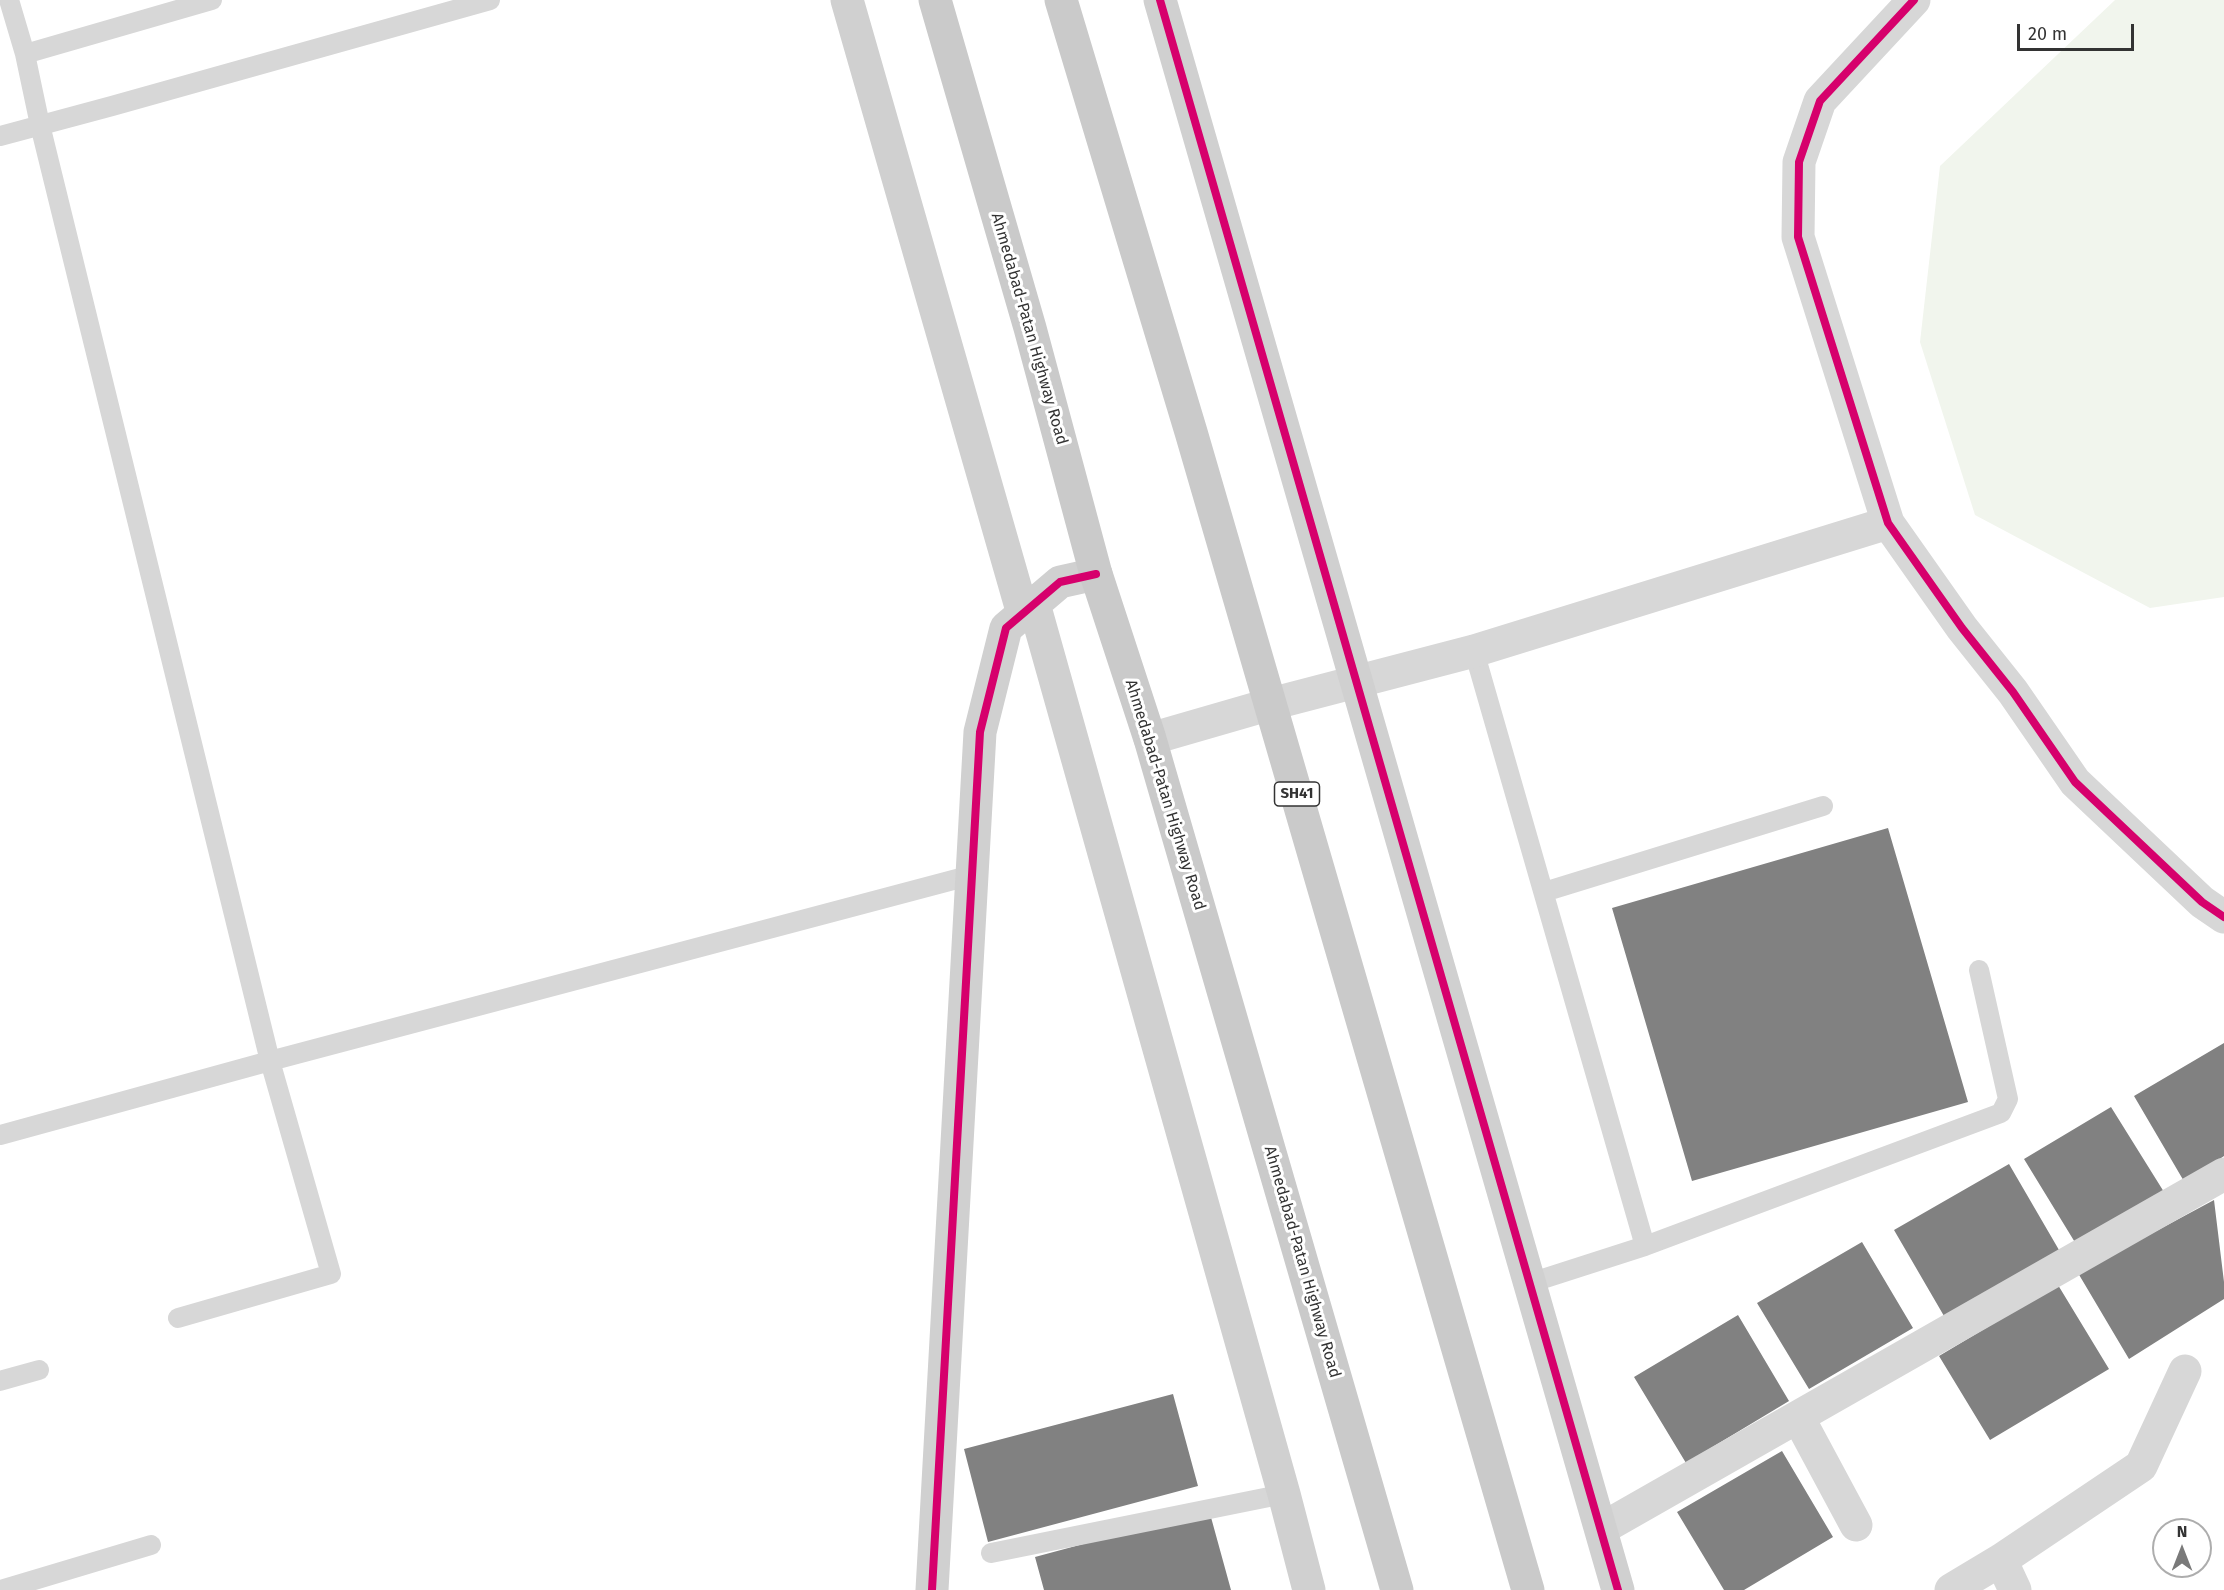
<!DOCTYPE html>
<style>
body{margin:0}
#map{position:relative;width:2224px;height:1590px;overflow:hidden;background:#fff;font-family:"Fira Sans",sans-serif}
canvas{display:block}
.north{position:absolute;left:2152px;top:1518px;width:60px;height:60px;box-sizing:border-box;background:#fff;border:2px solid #adadad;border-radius:50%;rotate:0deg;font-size:16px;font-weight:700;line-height:24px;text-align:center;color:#333}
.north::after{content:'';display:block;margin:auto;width:21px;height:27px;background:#7a7a7a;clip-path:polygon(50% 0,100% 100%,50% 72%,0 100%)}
.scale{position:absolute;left:2017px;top:24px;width:117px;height:27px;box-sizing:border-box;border:3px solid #333;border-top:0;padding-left:8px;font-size:18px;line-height:21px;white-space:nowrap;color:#333;-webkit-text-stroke:4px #fff;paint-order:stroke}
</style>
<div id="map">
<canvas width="2224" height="1590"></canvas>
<div class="north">N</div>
<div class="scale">20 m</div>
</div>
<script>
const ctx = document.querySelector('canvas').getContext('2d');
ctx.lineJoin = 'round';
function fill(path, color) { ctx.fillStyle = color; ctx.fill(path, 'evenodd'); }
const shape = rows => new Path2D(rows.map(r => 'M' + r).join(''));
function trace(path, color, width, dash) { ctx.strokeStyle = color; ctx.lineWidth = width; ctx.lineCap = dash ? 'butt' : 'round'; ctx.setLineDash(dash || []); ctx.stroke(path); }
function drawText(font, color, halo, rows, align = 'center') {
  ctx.font = font + ' "Fira Sans",sans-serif'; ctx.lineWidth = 6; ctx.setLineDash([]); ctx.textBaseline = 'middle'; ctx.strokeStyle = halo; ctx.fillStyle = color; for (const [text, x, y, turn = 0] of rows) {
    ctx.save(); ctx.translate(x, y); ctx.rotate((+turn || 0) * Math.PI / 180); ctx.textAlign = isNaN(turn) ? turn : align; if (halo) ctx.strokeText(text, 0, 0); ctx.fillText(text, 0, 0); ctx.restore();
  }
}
fill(shape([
 [2115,0,2224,0,2224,597,2150,608,1975,515,1920,342,1940,166]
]), '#f1f5ed');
fill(shape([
 [1888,828,1968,1102,1692,1181,1612,908],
 [2224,1043,2224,1156,2185,1183,2134,1096],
 [2111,1107,2164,1192,2076,1244,2024,1159],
 [2009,1164,2059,1250,1944,1316,1894,1230],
 [2214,1200,2224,1282,2224,1299,2129,1359,2078,1273],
 [1862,1242,1913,1328,1809,1389,1757,1303],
 [2058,1285,2109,1369,1990,1440,1939,1356],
 [1738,1315,1789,1401,1686,1463,1634,1377],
 [1173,1394,1198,1486,988,1542,964,1449],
 [1782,1451,1833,1537,1744,1590,1724,1590,1677,1512],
 [1209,1510,1231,1590,1044,1590,1035,1557]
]), '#818181');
trace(shape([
 [9,0,25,54,40,125,270,1061,972,875],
 [25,54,212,0],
 [0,136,112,106,490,0],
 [1474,651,1645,1246,1530,1283],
 [1544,892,1823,806],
 [0,1135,270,1061,331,1274,178,1318],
 [1645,1246,2001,1113,2008,1099,1979,970],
 [0,1381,39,1370],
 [991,1553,1284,1494],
 [1,1590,151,1545]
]), '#d7d7d7', 20);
trace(shape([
 [1914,0,1820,101,1799,162,1798,237,1888,523,1962,628,2013,692,2075,782,2202,902,2224,917],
 [1150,739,1271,704,1474,651,1888,523],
 [1798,1417,1856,1525],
 [1601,1529,2224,1174],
 [2001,1560,2015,1590],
 [1951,1590,2001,1560,2141,1466,2185,1371]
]), '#d7d7d7', 33);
trace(shape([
 [847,0,1023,614],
 [1160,0,1618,1590],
 [1034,604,1284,1494,1309,1590],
 [932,1590,980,732,1006,628,1060,582,1096,574]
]), '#d0d0d0', 33);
trace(shape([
 [935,0,1030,328,1096,574,1150,739,1397,1590],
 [1061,0,1191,432,1528,1590]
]), '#cacaca', 33);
trace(shape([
 [1160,0,1618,1590],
 [1914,0,1820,101,1799,162,1798,237,1888,523,1962,628,2013,692,2075,782,2202,902,2224,917],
 [932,1590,980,732,1006,628,1060,582,1096,574]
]), '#d6006c', 8);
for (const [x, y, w] of [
 [1297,794,45]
]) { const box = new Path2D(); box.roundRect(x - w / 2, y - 12, w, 24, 4.5); ctx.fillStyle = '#fff'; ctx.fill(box); trace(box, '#333', 1.5); }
drawText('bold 15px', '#333', null, [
 ["SH41",1297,794]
]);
drawText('16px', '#333', '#fff', [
 ["Ahmedabad-Patan Highway Road",1029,329,74],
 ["Ahmedabad-Patan Highway Road",1165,795,73],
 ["Ahmedabad-Patan Highway Road",1302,1262,74]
]);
</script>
